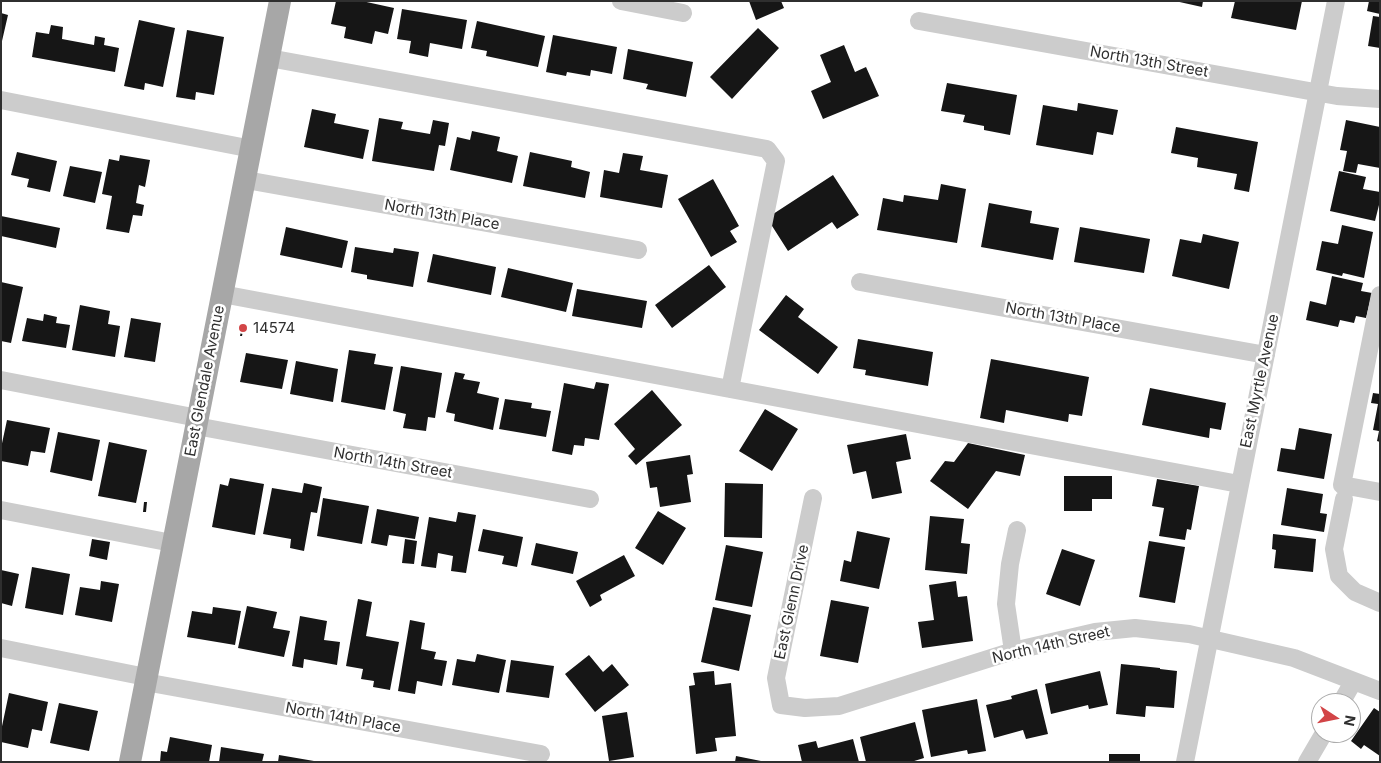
<!DOCTYPE html>
<style>
body{margin:0}
#map{position:relative;width:1381px;height:763px;overflow:hidden;background:#fff;font-family:Inter,sans-serif}
canvas{display:block}
.frame{position:absolute;inset:0;border:2px solid #2f2f2f;pointer-events:none}
.north{position:absolute;left:1311px;top:693px;width:50px;height:50px;box-sizing:border-box;background:#fff;border:1px solid #acacac;border-radius:50%;rotate:101deg;font-size:14px;font-weight:700;line-height:20px;text-align:center;color:#2f2f2f}
.north::after{content:'';display:block;margin:auto;width:18px;height:22px;background:#d24547;clip-path:polygon(50% 0,100% 100%,50% 72%,0 100%)}
</style>
<div id="map">
<canvas width="1381" height="763"></canvas>
<div class="frame"></div>
<div class="north">N</div>
</div>
<script>
const ctx = document.querySelector('canvas').getContext('2d');
ctx.lineJoin = 'round';
function fill(path, color) { ctx.fillStyle = color; ctx.fill(path, 'evenodd'); }
const shape = rows => new Path2D(rows.map(r => 'M' + r).join(''));
function trace(path, color, width, dash) { ctx.strokeStyle = color; ctx.lineWidth = width; ctx.lineCap = dash ? 'butt' : 'round'; ctx.setLineDash(dash || []); ctx.stroke(path); }
function drawText(font, color, halo, rows, align = 'center') {
  ctx.font = font + ' Inter,sans-serif'; ctx.lineWidth = 5; ctx.setLineDash([]); ctx.textBaseline = 'middle'; ctx.strokeStyle = halo; ctx.fillStyle = color; for (const [text, x, y, turn = 0] of rows) {
    ctx.save(); ctx.translate(x, y); ctx.rotate((+turn || 0) * Math.PI / 180); ctx.textAlign = isNaN(turn) ? turn : align; if (halo) ctx.strokeText(text, 0, 0); ctx.fillText(text, 0, 0); ctx.restore();
  }
}
fill(shape([
 [336,1,362,1,394,8,388,34,375,31,372,44,344,38,346,27,331,24],
 [749,1,781,1,784,8,756,20],
 [1175,1,1203,1,1202,7],
 [1235,1,1302,1,1296,30,1231,18],
 [1369,1,1380,1,1380,14,1367,11],
 [402,9,467,20,462,49,430,43,428,57,409,53,411,41,397,39],
 [1,13,8,15,2,41,1,41],
 [1373,16,1380,17,1380,48,1368,46],
 [139,20,175,28,163,87,145,83,144,90,124,86],
 [477,21,545,36,538,67,486,56,487,51,471,48],
 [51,25,63,27,62,39,94,45,95,36,105,38,104,45,119,48,115,72,32,57,36,32,49,34],
 [758,28,779,48,732,99,710,77],
 [187,30,224,37,214,95,196,92,195,100,176,97],
 [553,35,617,47,612,74,591,70,590,76,567,72,566,76,546,72],
 [844,45,855,72,866,67,879,96,823,119,811,91,831,82,820,55],
 [628,49,693,62,686,97,646,89,648,84,623,79],
 [947,83,1017,95,1010,135,984,130,984,126,963,122,965,115,941,111],
 [1078,103,1118,110,1113,135,1097,132,1093,155,1036,145,1043,105,1077,111],
 [312,109,336,114,334,123,369,130,363,159,304,147],
 [379,118,403,122,401,129,430,134,433,120,449,123,445,146,439,145,434,171,372,161],
 [1346,120,1380,127,1380,168,1358,164,1356,173,1343,171,1347,151,1340,150],
 [1176,127,1258,142,1249,192,1234,189,1237,174,1197,167,1198,158,1171,153],
 [472,131,500,137,497,151,518,156,512,183,450,170,457,137,470,140],
 [17,152,57,161,50,192,27,187,29,179,11,175],
 [530,152,572,161,571,167,590,172,585,198,523,186],
 [623,153,643,156,640,170,668,175,662,208,600,197,604,170,619,173],
 [120,155,150,160,145,187,139,185,136,203,144,205,142,216,133,215,129,233,106,229,112,196,102,194,109,159,119,161],
 [70,166,102,172,95,203,63,196],
 [1339,171,1366,177,1363,189,1380,192,1380,201,1375,221,1330,211],
 [833,175,859,215,837,229,832,222,788,251,767,218],
 [713,179,739,226,730,231,737,242,711,257,678,199],
 [941,184,966,189,957,243,877,230,883,198,903,202,904,195,938,200],
 [989,203,1032,211,1030,223,1059,228,1053,260,981,247],
 [1,216,60,228,56,248,1,236],
 [1342,225,1373,232,1364,278,1343,273,1342,276,1316,270,1322,241,1338,244],
 [286,227,348,241,342,268,280,255],
 [1080,227,1150,239,1144,273,1074,262],
 [1203,234,1239,242,1229,289,1172,276,1180,239,1201,243],
 [355,247,393,253,394,248,419,252,413,287,367,279,367,275,351,272],
 [433,254,496,267,491,295,427,282],
 [709,265,726,287,672,328,655,305],
 [508,268,573,283,566,312,501,297],
 [1332,276,1363,283,1361,291,1372,293,1366,318,1356,316,1354,323,1340,320,1338,327,1306,320,1310,301,1326,305],
 [1,282,23,287,11,343,1,341],
 [577,289,647,301,642,328,572,316],
 [786,295,804,309,798,317,838,347,818,374,759,330],
 [80,305,110,311,108,324,120,326,115,357,72,350],
 [44,314,57,317,56,323,70,325,66,348,22,341,27,318,43,321],
 [131,318,161,323,155,362,124,357],
 [242,326,244,326,242,336,240,336],
 [858,339,933,352,928,386,865,375,866,370,853,368],
 [349,350,376,354,374,364,393,367,385,410,341,402],
 [246,353,288,360,282,389,240,382],
 [991,359,1089,377,1082,416,1069,414,1068,422,1006,410,1004,423,980,418],
 [296,361,338,369,333,402,290,394],
 [401,366,442,373,435,418,428,417,426,431,403,428,406,414,393,411],
 [455,372,465,374,463,379,480,382,477,393,499,398,493,430,454,421,455,414,446,412],
 [596,382,609,384,599,440,585,438,584,446,574,445,572,455,552,451,564,383,594,389],
 [1150,388,1226,403,1221,430,1210,428,1209,438,1142,425],
 [652,390,682,425,636,465,628,456,635,449,614,424],
 [1373,393,1380,394,1380,442,1377,441,1379,431,1373,430,1378,404,1371,403],
 [505,399,532,403,531,408,551,411,546,437,499,429],
 [765,409,798,429,772,471,739,451],
 [7,420,50,428,45,453,31,451,28,466,1,461,1,448],
 [1299,428,1332,434,1324,479,1277,471,1281,448,1295,450],
 [58,432,100,440,92,481,50,472],
 [906,434,911,459,896,462,902,493,872,499,866,471,853,474,847,445],
 [109,442,147,450,136,503,98,496],
 [968,443,1025,455,1020,476,996,471,968,509,930,481,945,461,954,462],
 [690,455,693,474,687,475,691,502,660,507,657,487,650,488,646,462],
 [1064,476,1112,476,1112,499,1092,499,1092,511,1064,511],
 [230,478,264,484,255,535,212,527,220,484,228,486],
 [1157,479,1199,486,1191,530,1187,529,1185,540,1159,536,1164,508,1152,506],
 [304,483,322,487,317,513,311,512,304,551,290,548,291,539,263,534,272,488,302,493],
 [725,483,763,484,762,538,724,537],
 [1287,488,1323,494,1320,513,1327,514,1324,532,1281,525],
 [323,498,369,506,362,544,317,536],
 [144,502,147,502,146,512,143,512],
 [377,509,419,517,415,539,389,535,387,546,371,543],
 [658,511,686,528,663,565,635,548],
 [458,512,476,515,466,573,451,571,453,556,438,553,436,568,421,566,429,517,456,522],
 [930,516,964,519,961,543,970,544,967,574,925,570],
 [483,529,523,537,517,567,502,564,504,556,478,551],
 [857,531,890,538,879,589,840,581,844,560,851,562],
 [1273,534,1316,539,1313,572,1274,568,1276,550,1272,549],
 [92,539,110,542,107,560,89,556],
 [405,539,417,541,414,564,402,563],
 [1149,541,1185,547,1175,603,1139,597],
 [536,543,578,552,573,574,531,565],
 [726,545,763,552,752,607,715,600],
 [1062,549,1095,560,1080,606,1046,594],
 [624,555,635,576,600,595,602,600,590,607,576,581],
 [32,567,70,574,63,615,25,608],
 [1,570,19,574,12,606,1,603],
 [101,581,119,584,112,622,75,615,80,587,100,590],
 [956,581,958,597,967,596,973,641,922,648,918,622,934,620,929,585],
 [358,599,372,602,366,636,399,642,390,690,373,687,374,681,361,679,363,669,346,666],
 [831,600,869,607,858,663,820,656],
 [247,606,277,612,273,628,290,631,284,657,238,648],
 [213,607,241,611,235,645,187,637,192,611,212,614],
 [713,607,751,615,739,671,701,662],
 [300,616,327,621,324,640,340,642,337,665,304,659,303,668,292,666],
 [410,620,425,623,421,649,436,652,434,659,447,661,442,686,417,681,415,694,398,691],
 [477,654,506,660,499,693,452,685,457,659,475,662],
 [589,655,603,672,612,664,629,685,595,712,565,674],
 [511,660,554,666,549,698,506,692],
 [1121,664,1160,668,1160,669,1177,671,1174,708,1146,706,1145,717,1116,714],
 [714,671,715,685,731,683,736,736,715,738,717,751,696,754,689,686,695,685,693,673],
 [1100,671,1108,705,1089,709,1088,705,1051,714,1045,684],
 [1037,689,1048,734,1026,739,1023,730,994,738,986,705,1012,699,1011,696],
 [9,693,48,702,42,731,32,729,28,748,1,742,1,731],
 [977,699,986,751,968,754,967,750,931,757,922,710],
 [59,703,98,711,89,751,50,743],
 [1374,708,1380,712,1380,756,1364,745,1361,749,1351,741],
 [627,712,634,757,609,761,602,716],
 [915,722,924,758,911,762,866,762,860,737],
 [170,737,212,745,209,762,160,762,161,751,167,752],
 [853,739,859,762,802,762,798,745,816,741,818,748],
 [221,747,264,754,262,762,219,762],
 [1109,754,1140,754,1140,762,1109,762],
 [279,755,314,761,314,762,278,762],
 [736,756,761,761,761,762,735,762]
]), '#161616');
trace(shape([
 [621,1,683,13],
 [919,21,1337,96,1380,99],
 [269,58,767,149,776,161,730,389,1239,484],
 [1,100,252,149],
 [246,180,638,250],
 [860,282,1266,355],
 [222,294,730,389],
 [1380,295,1342,485,1380,492],
 [1,380,198,418],
 [196,426,590,499],
 [813,498,776,678,781,705,805,708,839,706,1013,651,1095,632,1135,628,1189,634,1294,658,1380,691],
 [1344,499,1334,549,1339,576,1355,592,1380,603],
 [1,510,172,543],
 [1,648,146,677],
 [1013,651,1006,604,1010,564,1017,530],
 [145,682,541,754],
 [1341,703,1353,682],
 [1185,762,1336,1],
 [1307,762,1324,733]
]), '#ccc', 18);
trace(shape([
 [130,762,280,1]
]), '#a7a7a7', 22);
for (const [x, y, r, color] of [
 [243,328,5,"#d24547"]
]) { const dot = new Path2D(); dot.arc(x, y, r, 0, 2 * Math.PI); ctx.fillStyle = color; ctx.fill(dot); trace(dot, '#fff', 2); }
drawText('15px', '#2f2f2f', '#fff', [
 ["North 13th Street",1149,62,10],
 ["North 13th Place",442,215,10],
 ["North 13th Place",1063,318,10],
 ["East Glendale Avenue",205,381,-79],
 ["East Myrtle Avenue",1260,381,-78],
 ["North 14th Street",393,463,10],
 ["East Glenn Drive",792,602,-78],
 ["North 14th Street",1051,645,-13],
 ["North 14th Place",343,718,10]
]);
drawText('15px', '#2f2f2f', '#fff', [
 ["14574",253,328]
], 'left');
</script>
